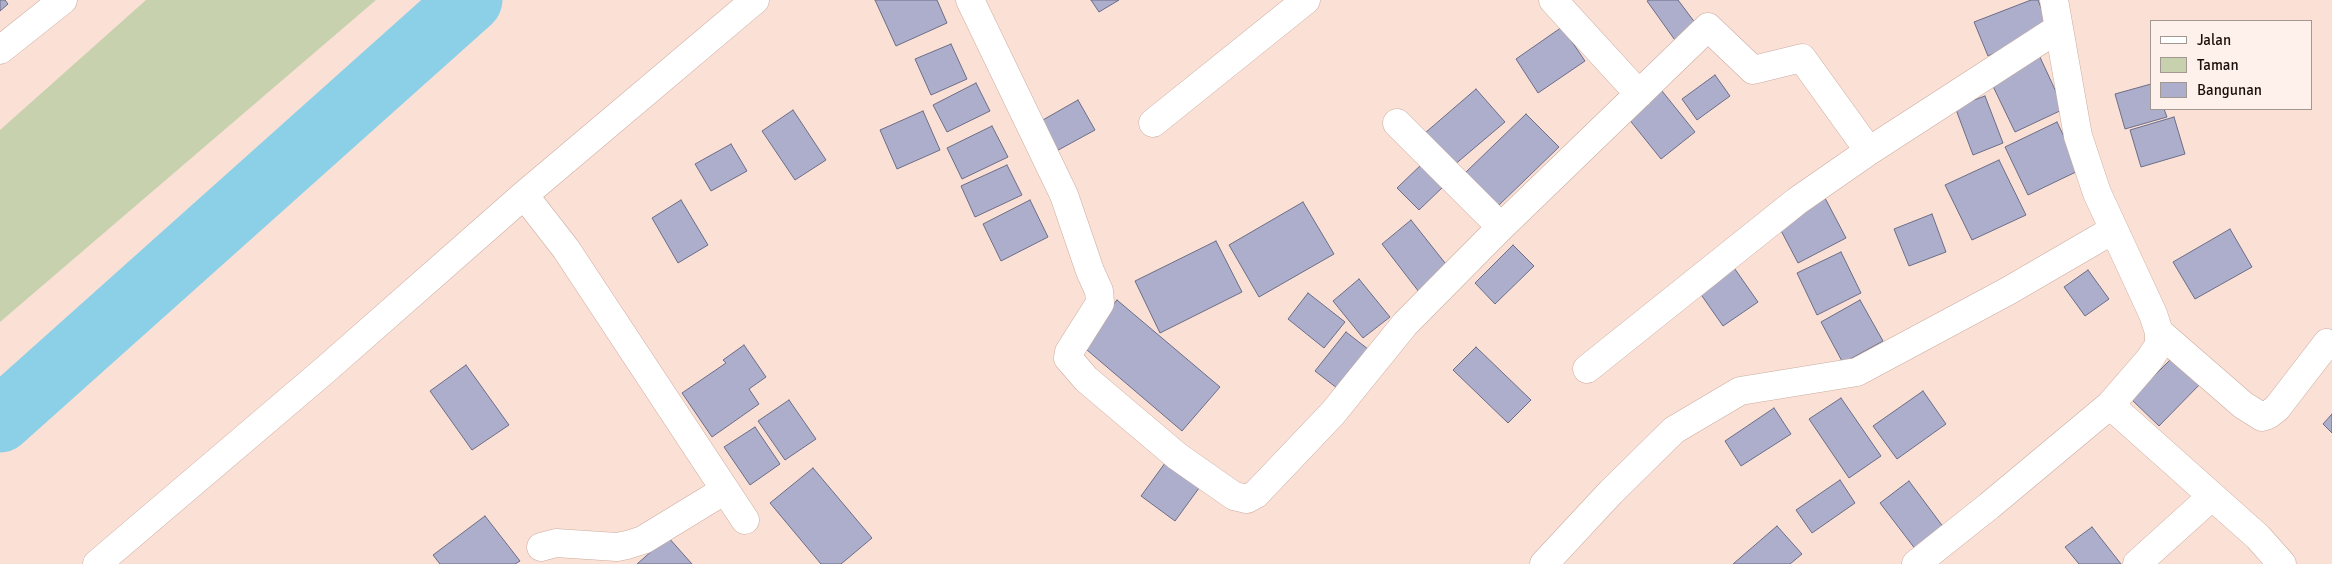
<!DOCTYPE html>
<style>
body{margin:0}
#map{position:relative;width:2332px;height:564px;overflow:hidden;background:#fbe0d6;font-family:Signika,sans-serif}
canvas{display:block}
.legend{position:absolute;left:2150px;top:20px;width:162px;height:90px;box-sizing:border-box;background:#fef1eb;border:1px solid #a39791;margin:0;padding:6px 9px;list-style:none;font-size:15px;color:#1a0f0b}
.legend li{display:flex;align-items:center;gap:10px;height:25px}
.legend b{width:25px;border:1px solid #a39791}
</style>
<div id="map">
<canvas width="2332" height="564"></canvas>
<ul class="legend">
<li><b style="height:6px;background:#fff"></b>Jalan</li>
<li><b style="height:14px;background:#c8d1ad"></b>Taman</li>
<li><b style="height:14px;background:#acaecb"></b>Bangunan</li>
</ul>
</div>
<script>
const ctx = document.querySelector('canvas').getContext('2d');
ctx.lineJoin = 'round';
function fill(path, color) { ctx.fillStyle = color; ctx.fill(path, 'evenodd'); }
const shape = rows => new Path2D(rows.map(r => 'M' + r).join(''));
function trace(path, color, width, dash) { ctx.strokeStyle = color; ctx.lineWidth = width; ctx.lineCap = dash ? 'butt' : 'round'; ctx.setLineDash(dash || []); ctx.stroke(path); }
fill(shape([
 [146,0,376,0,0,322,0,130]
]), '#c8d1ad');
trace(shape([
 [0,420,470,0]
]), '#8cd0e8', 65);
const building = shape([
 [0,0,5,0,8,4,0,11,0,0],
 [875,0,937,0,947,23,896,46,875,0],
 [1091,0,1119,0,1099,12,1091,0],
 [1649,0,1678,0,1699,28,1677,43,1647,1,1649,0],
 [2031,0,2038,0,2050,31,1988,56,1974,22,2031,0],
 [1562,27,1585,61,1538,93,1516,59,1562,27],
 [951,44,967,79,931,95,915,59,951,44],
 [2039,55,2064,109,2015,132,1989,78,2039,55],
 [1715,75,1730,96,1697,120,1682,99,1715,75],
 [976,83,990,111,947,132,933,105,976,83],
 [2151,84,2151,109,2164,109,2167,117,2125,129,2115,94,2151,84],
 [1476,89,1505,122,1453,166,1425,133,1476,89],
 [1662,91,1695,132,1661,159,1628,118,1662,91],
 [1985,96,2003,143,1973,155,1955,107,1985,96],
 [1078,100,1095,130,1051,154,1034,125,1078,100],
 [793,110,826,160,795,180,762,131,793,110],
 [923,111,940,150,897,169,880,130,923,111],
 [1526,114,1559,147,1498,206,1465,173,1526,114],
 [2174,117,2185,154,2141,167,2130,130,2174,117],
 [2057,122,2080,170,2028,195,2005,147,2057,122],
 [992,126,1008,157,962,179,947,148,992,126],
 [731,144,747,171,711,191,695,164,731,144],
 [1999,160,2026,215,1972,240,1945,185,1999,160],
 [1423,163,1445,185,1419,210,1397,188,1423,163],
 [1007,165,1022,195,975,217,961,186,1007,165],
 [1825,198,1846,238,1798,263,1777,223,1825,198],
 [681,200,708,245,678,263,652,218,681,200],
 [1030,200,1048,237,1001,261,983,224,1030,200],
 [1303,202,1334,254,1259,297,1229,245,1303,202],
 [1932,214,1946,252,1909,266,1894,229,1932,214],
 [1411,220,1449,268,1419,292,1382,244,1411,220],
 [2230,229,2252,267,2195,299,2173,262,2230,229],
 [1216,241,1242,292,1160,333,1135,281,1216,241],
 [1513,245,1534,266,1495,304,1475,283,1513,245],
 [1841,252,1861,293,1817,315,1797,273,1841,252],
 [1730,262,1758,302,1723,326,1695,286,1730,262],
 [2088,270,2109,299,2085,316,2064,287,2088,270],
 [1359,279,1390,317,1363,338,1333,301,1359,279],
 [1308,293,1345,322,1324,348,1288,319,1308,293],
 [1117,300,1220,387,1182,431,1080,344,1117,300],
 [1860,300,1883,341,1843,363,1821,322,1860,300],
 [1346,332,1373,353,1342,392,1315,371,1346,332],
 [744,345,766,377,749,389,759,404,712,437,682,393,726,363,723,360,744,345],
 [1476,347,1531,400,1508,423,1453,370,1476,347],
 [2176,354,2204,380,2159,426,2131,399,2176,354],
 [466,365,509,425,472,450,430,391,466,365],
 [1923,391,1946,424,1897,459,1873,426,1923,391],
 [1841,398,1881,456,1849,478,1809,419,1841,398],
 [789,400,816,439,785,460,758,421,789,400],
 [1774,408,1791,434,1741,466,1725,441,1774,408],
 [2332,414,2332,433,2323,424,2332,414],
 [755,427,780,464,750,485,724,447,755,427],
 [1168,459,1202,484,1175,521,1141,496,1168,459],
 [813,468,872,538,841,564,821,564,770,503,813,468],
 [1840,480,1855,503,1812,533,1796,510,1840,480],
 [1909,481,1944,528,1916,550,1880,503,1909,481],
 [485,516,520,561,515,564,440,564,433,555,485,516],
 [1777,526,1802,554,1790,564,1733,564,1777,526],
 [2092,527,2121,564,2079,564,2065,547,2092,527],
 [668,537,692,564,637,564,668,537]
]);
fill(building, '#acaecb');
trace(building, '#6b6d87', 1);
const street = shape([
 [970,0,1064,195,1090,271,1099,291,1100,303,1069,352,1068,358,1086,379,1177,456,1234,496,1247,499,1256,494,1333,413,1405,324,1501,227],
 [1553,0,1639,94],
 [0,50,63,0],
 [1153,123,1306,0],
 [1397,123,1501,227,1708,27,1753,70,1802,58,1869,151],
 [524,195,566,249,745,520],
 [2159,332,2243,405,2262,417,2268,415,2277,408,2327,343],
 [1587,369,1797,201,1869,151,2059,28],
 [2110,405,2258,537,2282,564],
 [541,547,556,543,617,547,627,545,643,540,725,490],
 [97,564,325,370,524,195,755,0],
 [1544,564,1611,492,1674,430,1740,391,1857,372,2008,291,2113,230],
 [1916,564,1989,506,2110,405,2149,360,2159,345,2159,332,2153,314,2097,193,2078,136,2054,0],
 [2137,564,2211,497]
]);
trace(street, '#cbac9f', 29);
trace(street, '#fff', 28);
</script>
